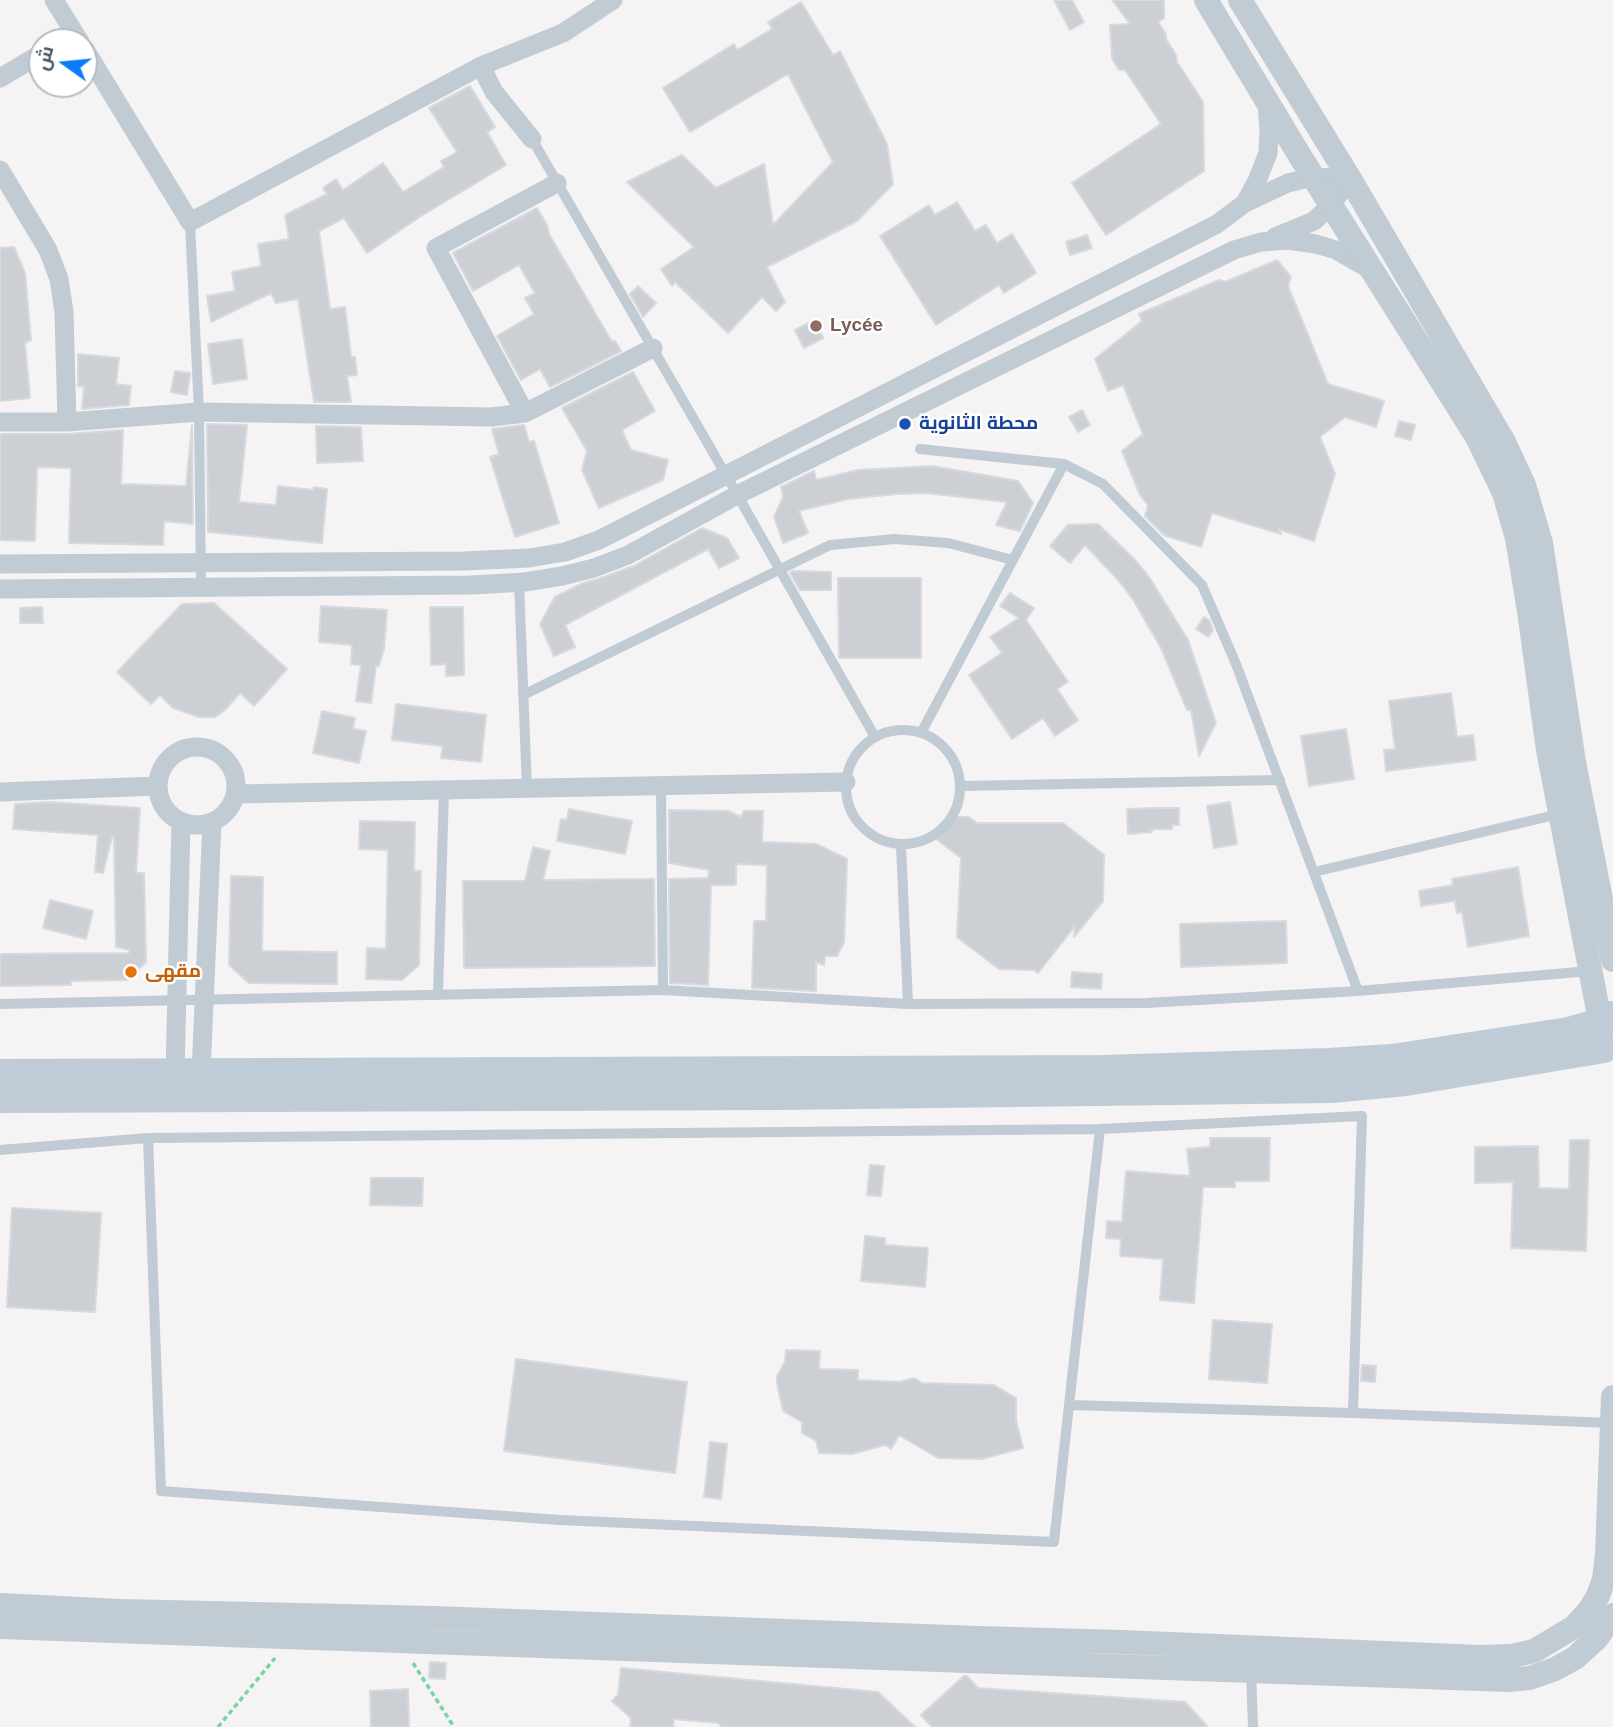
<!DOCTYPE html>
<meta charset="utf-8">
<style>
body{margin:0}
#map{position:relative;width:1613px;height:1727px;overflow:hidden;background:#f5f3f3;font-family:Helvetica,Cairo,sans-serif}
canvas{display:block}
.north{position:absolute;left:28px;top:28px;width:70px;height:70px;box-sizing:border-box;background:#fff;border:2px solid #b6bcc1;border-radius:50%;rotate:285deg;font-size:19px;font-weight:700;line-height:28px;text-align:center;color:#485763}
.north::after{content:'';display:block;margin:auto;width:24px;height:32px;background:#0b7cf7;clip-path:polygon(50% 0,100% 100%,50% 72%,0 100%)}
</style>
<div id="map">
<canvas width="1613" height="1727"></canvas>
<div class="north">ش</div>
</div>
<script>
const ctx = document.querySelector('canvas').getContext('2d');
ctx.lineJoin = 'round';
function fill(path, color) { ctx.fillStyle = color; ctx.fill(path, 'evenodd'); }
const shape = rows => new Path2D(rows.map(r => 'M' + r).join(''));
function trace(path, color, width, dash) { ctx.strokeStyle = color; ctx.lineWidth = width; ctx.lineCap = dash ? 'butt' : 'round'; ctx.setLineDash(dash || []); ctx.stroke(path); }
function drawText(font, color, halo, rows, align = 'center') {
  ctx.font = font + ' Helvetica,Cairo,sans-serif'; ctx.lineWidth = 5; ctx.setLineDash([]); ctx.textBaseline = 'middle'; ctx.strokeStyle = halo; ctx.fillStyle = color; for (const [text, x, y, turn = 0] of rows) {
    ctx.save(); ctx.translate(x, y); ctx.rotate((+turn || 0) * Math.PI / 180); ctx.textAlign = isNaN(turn) ? turn : align; if (halo) ctx.strokeText(text, 0, 0); ctx.fillText(text, 0, 0); ctx.restore();
  }
}
const building = shape([
 [1054,0,1072,0,1084,22,1070,30,1054,0],
 [1112,0,1164,0,1164,18,1158,22,1166,34,1166,39,1176,55,1177,62,1203,102,1204,171,1106,235,1072,183,1161,124,1125,70,1119,70,1112,58,1110,25,1130,24,1112,0],
 [801,2,833,55,840,51,887,144,893,184,857,221,767,267,785,302,776,311,762,297,728,333,675,282,672,286,661,269,694,247,627,182,682,155,716,188,764,164,773,225,833,162,788,74,690,132,663,88,734,44,737,50,772,29,768,22,801,2],
 [470,86,495,127,487,132,506,165,421,216,367,253,344,218,319,231,330,309,345,307,351,357,355,357,357,375,347,376,351,402,314,402,298,299,276,303,271,293,211,322,207,296,235,291,232,272,261,266,258,244,289,239,285,215,327,194,323,188,336,179,343,190,383,163,403,192,444,167,441,161,457,152,429,108,470,86],
 [957,202,975,231,986,225,997,243,1012,234,1036,273,1004,293,999,285,936,325,880,236,929,205,935,215,957,202],
 [537,208,547,225,549,234,612,342,615,341,621,351,550,387,540,369,521,380,497,336,534,314,525,298,535,293,519,265,473,291,453,253,537,208],
 [1087,235,1092,248,1070,255,1066,242,1087,235],
 [14,247,25,273,31,340,25,343,30,398,0,401,0,248,14,247],
 [1277,260,1291,277,1288,286,1328,384,1384,401,1376,427,1345,417,1320,437,1335,474,1314,541,1278,529,1281,534,1212,513,1201,547,1164,535,1145,516,1148,505,1140,495,1122,451,1143,434,1123,385,1108,391,1095,359,1142,321,1139,314,1219,280,1225,282,1277,260],
 [638,286,656,303,643,317,630,294,638,286],
 [814,320,823,338,804,348,795,330,814,320],
 [242,339,247,379,213,384,208,344,242,339],
 [78,354,119,358,116,384,131,386,129,405,82,409,84,387,78,386,78,354],
 [175,371,190,373,187,395,171,392,175,371],
 [633,372,655,411,622,430,631,450,668,460,663,480,599,508,582,470,587,451,562,408,633,372],
 [1082,410,1090,425,1078,432,1069,417,1082,410],
 [1399,421,1415,425,1411,440,1395,436,1399,421],
 [207,424,247,425,239,502,276,505,278,486,313,490,314,487,327,489,322,543,208,532,207,424],
 [192,425,193,524,164,521,163,545,69,543,71,468,37,467,35,541,0,540,0,434,67,434,123,430,121,484,186,486,192,425],
 [524,425,529,442,534,441,559,523,515,537,490,457,499,454,492,429,524,425],
 [316,426,361,427,363,461,317,463,316,426],
 [932,466,1018,481,1033,503,1020,531,996,525,1007,502,926,493,896,494,848,499,799,511,808,533,783,543,774,517,783,497,781,487,814,471,816,480,858,470,932,466],
 [1098,524,1135,560,1149,577,1188,640,1216,723,1199,756,1191,710,1187,710,1161,648,1134,601,1119,581,1085,545,1070,563,1050,546,1068,525,1098,524],
 [702,528,727,538,739,558,719,568,708,549,565,625,575,647,554,656,540,624,555,597,583,583,598,579,634,566,702,528],
 [793,571,831,572,831,590,800,590,790,573,793,571],
 [838,578,921,578,921,658,839,658,838,578],
 [1010,593,1034,608,1026,620,1068,682,1057,689,1078,720,1055,736,1043,718,1012,739,969,675,1002,653,990,637,1019,618,1000,606,1010,593],
 [214,603,287,669,254,706,240,693,225,710,215,717,199,717,173,708,160,695,151,704,117,672,182,604,214,603],
 [321,606,387,610,384,649,379,666,376,666,371,703,356,701,361,665,351,664,352,645,319,642,321,606],
 [42,607,43,623,20,623,20,608,42,607],
 [430,607,463,607,464,675,446,676,446,664,431,665,430,607],
 [1204,617,1209,620,1213,630,1208,637,1196,629,1204,617],
 [1451,693,1457,737,1473,735,1476,760,1386,771,1384,750,1395,749,1389,701,1451,693],
 [396,704,486,715,481,762,441,758,443,746,392,740,396,704],
 [322,711,355,718,353,729,366,731,359,763,313,753,322,711],
 [1346,729,1354,779,1309,786,1301,736,1346,729],
 [49,802,140,808,136,873,144,873,146,962,127,980,71,981,71,985,0,986,0,954,129,953,129,950,116,947,114,837,112,837,103,873,95,872,98,835,13,829,15,804,49,802],
 [1230,802,1237,844,1214,848,1207,806,1230,802],
 [1155,808,1179,808,1179,825,1172,825,1172,829,1152,829,1152,832,1128,834,1127,809,1155,808],
 [569,809,632,821,625,854,557,841,561,819,567,820,569,809],
 [669,810,728,811,741,817,744,811,763,811,762,842,816,844,847,859,844,942,837,956,825,956,824,965,816,962,816,991,752,988,754,921,766,921,767,865,736,864,736,885,711,885,708,985,670,983,669,879,708,878,709,870,669,863,669,810],
 [952,817,969,817,977,823,1063,823,1104,855,1103,901,1074,937,1075,926,1038,973,1034,970,999,969,957,937,961,858,935,838,952,817],
 [360,821,415,822,414,871,421,871,419,965,402,980,366,979,367,948,386,949,388,850,359,849,360,821],
 [533,847,550,851,543,880,654,879,655,966,464,968,463,881,525,881,533,847],
 [1518,867,1529,936,1468,947,1462,912,1457,913,1455,901,1421,906,1419,891,1453,885,1452,879,1518,867],
 [231,876,263,877,262,951,337,952,337,984,249,983,229,965,231,876],
 [50,900,93,911,86,939,43,928,50,900],
 [1286,921,1287,963,1181,967,1180,924,1286,921],
 [1072,972,1102,974,1101,989,1071,987,1072,972],
 [1210,1138,1270,1138,1269,1181,1235,1181,1235,1187,1203,1187,1194,1303,1160,1300,1163,1259,1120,1256,1121,1239,1106,1238,1107,1221,1122,1222,1126,1171,1190,1176,1187,1149,1210,1147,1210,1138],
 [1570,1140,1589,1140,1586,1251,1511,1248,1513,1182,1475,1183,1475,1147,1538,1146,1539,1188,1569,1189,1570,1140],
 [870,1165,884,1166,881,1196,867,1195,870,1165],
 [371,1178,423,1178,422,1206,370,1205,371,1178],
 [12,1208,101,1213,95,1312,7,1307,12,1208],
 [865,1236,885,1238,885,1245,928,1248,925,1287,861,1281,865,1236],
 [1213,1320,1272,1324,1267,1383,1209,1379,1213,1320],
 [786,1350,820,1351,819,1369,858,1370,858,1380,900,1382,914,1378,922,1383,994,1385,1016,1398,1016,1420,1023,1448,981,1459,938,1458,899,1435,891,1449,885,1445,852,1454,819,1453,816,1441,802,1433,802,1422,783,1411,777,1383,777,1376,785,1362,786,1350],
 [516,1359,687,1382,675,1473,504,1451,516,1359],
 [1362,1365,1376,1366,1375,1382,1361,1381,1362,1365],
 [710,1442,727,1444,721,1499,704,1497,710,1442],
 [430,1662,446,1663,445,1679,429,1678,430,1662],
 [621,1668,878,1692,915,1727,722,1727,718,1723,674,1719,673,1727,630,1727,631,1718,612,1701,618,1695,621,1668],
 [964,1676,967,1676,978,1688,1185,1702,1208,1727,932,1727,921,1715,964,1676],
 [408,1689,409,1727,371,1727,370,1691,408,1689]
]);
fill(building, '#ccd0d5');
trace(building, '#d6d9de', 2);
trace(shape([
 [413,1663,454,1727],
 [218,1727,275,1658]
]), '#74d6a1', 3.5, [5, 3.5]);
trace(shape([
 [532,139,726,475,875,737],
 [190,222,199,412,201,587],
 [920,449,1064,464,1103,484,1202,585,1236,664,1358,991],
 [519,582,527,789],
 [523,695,830,545,895,539,948,543,1013,560],
 '846 787a57 57 0 1 1 114 0a57 57 0 1 1-114 0Z',
 [921,733,1064,464],
 [661,786,663,990],
 [961,786,1280,780],
 [901,845,908,1004],
 [1314,872,1559,814],
 [438,995,444,790],
 [0,1004,663,990,908,1004,1146,1003,1358,991,1590,971],
 [148,1138,161,1491,560,1520,1054,1542,1069,1405,1100,1129,1362,1116,1353,1413,1069,1405],
 [0,1150,148,1138,1100,1129],
 [1353,1413,1611,1423],
 [1251,1671,1253,1727]
]), '#c0cbd3', 10);
trace(shape([
 [54,0,80,42],
 [84,48,190,222,481,66,494,92,532,139],
 [481,66,563,33,613,0],
 [0,78,42,53],
 [0,170,48,250,59,279,64,312,67,422],
 [1245,203,1288,183,1313,177,1350,179,1331,205,1314,221,1275,237],
 [525,413,436,248,557,183],
 [0,422,67,422,199,412,491,417,525,413,653,348],
 [0,564,464,561,529,558,565,552,599,540,1217,224,1245,203,1257,181,1268,153,1269,131,1267,102],
 [0,589,471,585,525,582,562,576,594,568,628,555,737,495,1234,250,1261,242,1287,240,1316,244,1336,250,1371,270],
 '158 786a39 39 0 1 1 78 0a39 39 0 1 1-78 0Z',
 [0,792,157,786],
 [236,794,846,782],
 [201,1072,212,823],
 [175,1073,181,823]
]), '#c0cbd3', 19);
trace(shape([
 [1206,0,1300,156,1477,437,1504,493,1517,538,1529,611,1548,750,1602,1031],
 [1240,0,1350,179,1504,442,1524,485,1541,543,1574,762,1613,960],
 [0,1605,121,1611,433,1618,977,1638,1122,1642,1480,1657,1512,1656,1534,1651,1574,1627,1588,1612,1598,1596,1604,1579,1607,1555,1613,1397],
 [0,1627,1508,1680,1530,1678,1555,1669,1575,1658,1597,1638,1613,1615]
]), '#c0cbd3', 24);
trace(shape([
 [0,1073,1102,1069,1329,1062,1392,1058,1569,1031,1600,1022,1611,1015],
 [0,1099,778,1096,1331,1089,1406,1082,1604,1049]
]), '#bfccd7', 28);
for (const [x, y, r, color] of [
 [816,326,7,"#8d6e63"],
 [905,424,7,"#1a4fb4"],
 [131,972,7,"#e8710a"]
]) { const dot = new Path2D(); dot.arc(x, y, r, 0, 2 * Math.PI); ctx.fillStyle = color; ctx.fill(dot); trace(dot, '#fff', 2.5); }
drawText('bold 19px', '#785e54', '#fff', [
 ["Lycée",830,326]
], 'left');
drawText('bold 19px', '#164399', '#fff', [
 ["محطة الثانوية",919,424]
], 'left');
drawText('bold 19px', '#c56008', '#fff', [
 ["مقهى",145,972]
], 'left');
</script>
